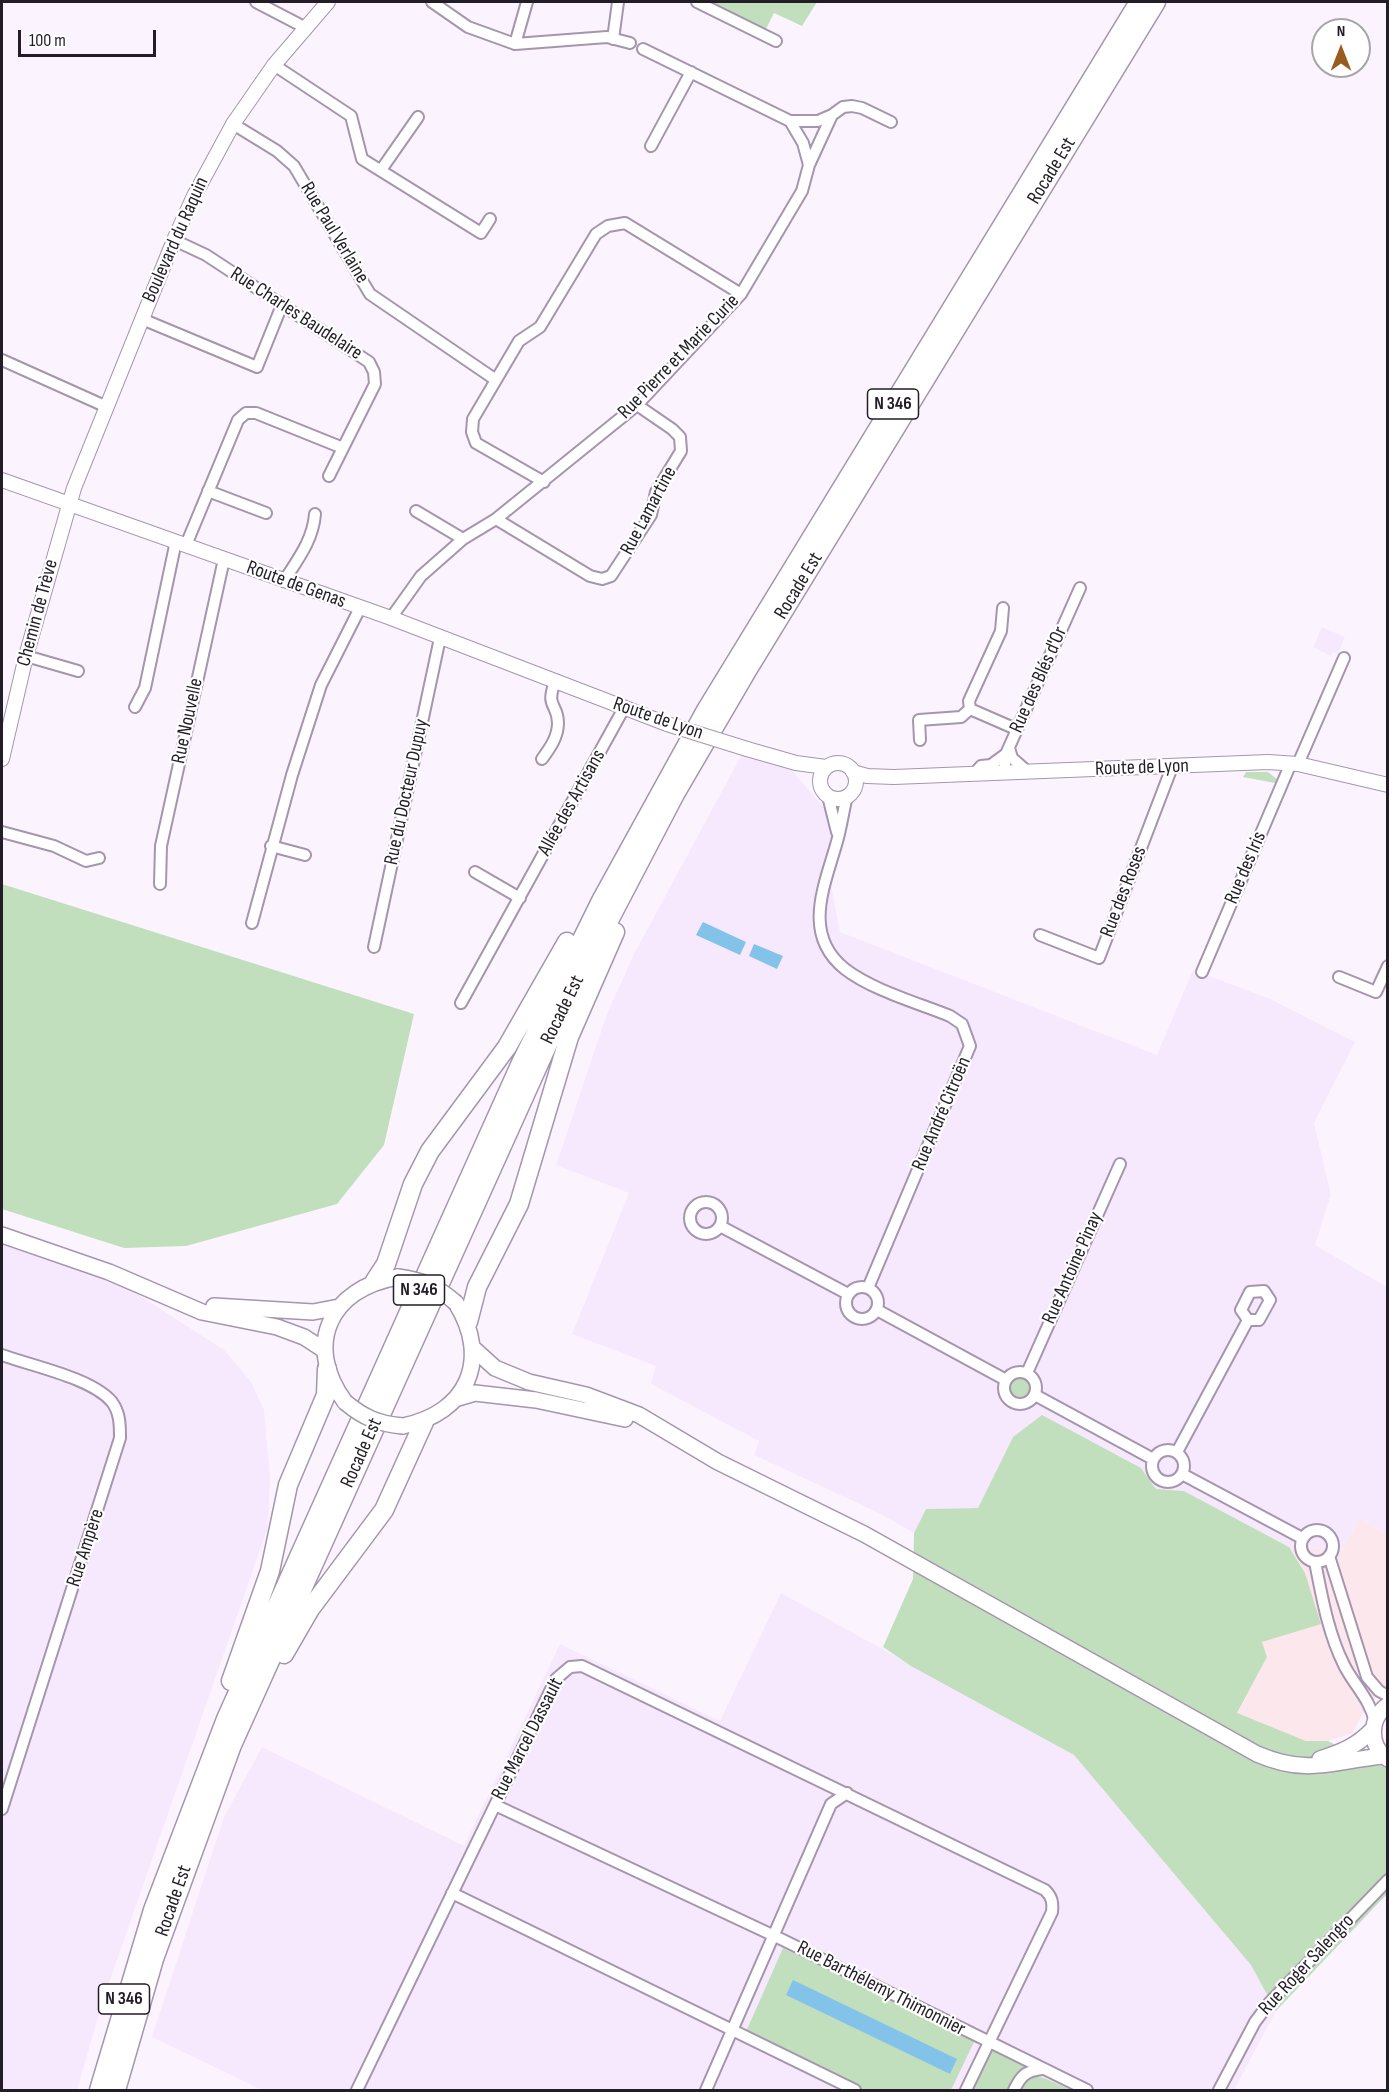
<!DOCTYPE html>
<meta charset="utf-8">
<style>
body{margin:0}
#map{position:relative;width:1389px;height:2092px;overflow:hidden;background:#fbf4ff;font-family:"Sofia Sans Condensed",sans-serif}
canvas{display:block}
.frame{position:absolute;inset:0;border:3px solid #231d27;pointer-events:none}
.north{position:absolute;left:1311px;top:18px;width:60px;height:60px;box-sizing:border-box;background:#fff;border:2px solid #a7a5a9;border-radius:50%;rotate:0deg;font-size:16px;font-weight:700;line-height:24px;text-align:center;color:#231d27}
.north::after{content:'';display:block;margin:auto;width:21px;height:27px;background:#995c1f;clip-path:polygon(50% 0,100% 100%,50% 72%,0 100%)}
.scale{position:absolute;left:18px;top:30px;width:138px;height:27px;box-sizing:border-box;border:3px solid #231d27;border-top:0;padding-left:8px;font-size:18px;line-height:21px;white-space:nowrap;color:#231d27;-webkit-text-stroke:4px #fff;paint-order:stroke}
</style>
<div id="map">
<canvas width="1389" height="2092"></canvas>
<div class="frame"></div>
<div class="north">N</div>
<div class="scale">100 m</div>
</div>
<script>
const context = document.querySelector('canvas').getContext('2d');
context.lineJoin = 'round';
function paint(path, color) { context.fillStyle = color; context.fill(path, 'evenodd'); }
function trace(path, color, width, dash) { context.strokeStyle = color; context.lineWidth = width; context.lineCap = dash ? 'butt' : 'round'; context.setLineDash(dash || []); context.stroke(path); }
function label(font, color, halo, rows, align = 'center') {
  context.font = font + ' "Sofia Sans Condensed",sans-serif'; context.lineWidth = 4.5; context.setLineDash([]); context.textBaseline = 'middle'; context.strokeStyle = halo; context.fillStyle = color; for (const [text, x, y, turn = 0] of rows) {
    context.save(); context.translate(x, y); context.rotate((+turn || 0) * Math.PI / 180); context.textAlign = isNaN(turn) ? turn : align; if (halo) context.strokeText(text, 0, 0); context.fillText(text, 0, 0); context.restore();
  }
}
paint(new Path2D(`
 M 1360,1518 L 1387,1535 L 1387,1690 L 1380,1693 L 1366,1707 L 1353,1733 L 1328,1741 L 1306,1741 L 1237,1714 L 1267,1657 L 1262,1642 L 1305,1573 L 1289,1547 L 1342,1550 Z`), '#fce7ec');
paint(new Path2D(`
 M 1322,627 L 1345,637 L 1338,654 L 1333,652 L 1331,656 L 1313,647 Z
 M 742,754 L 790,768 L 824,808 L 839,810 L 829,875 L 840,932 L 1157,1055 L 1193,970 L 1270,999 L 1355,1042 L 1314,1123 L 1331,1195 L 1315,1245 L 1387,1287 L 1387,1535 L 1360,1518 L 1342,1550 L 1289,1547 L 1184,1491 L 1156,1489 L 1141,1468 L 1013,1437 L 978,1508 L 926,1509 L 914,1533 L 877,1512 L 754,1455 L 759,1441 L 651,1384 L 656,1366 L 572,1334 L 629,1193 L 556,1165 L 607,1014 L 634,954 Z
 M 2,1241 L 79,1267 L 139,1295 L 224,1350 L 251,1382 L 264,1410 L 270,1477 L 268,1527 L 103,2000 L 77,2090 L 2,2090 Z
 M 781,1593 L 1074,1755 L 1252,1965 L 1276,2011 L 1234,2090 L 262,2090 L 152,2037 L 224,1817 L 262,1747 L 464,1846 L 560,1644 L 720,1721 Z`), '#f6e9fd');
paint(new Path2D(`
 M 710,2 L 817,2 L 802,26 L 774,13 L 766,29 Z
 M 1246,772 L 1268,772 L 1277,779 L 1275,783 L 1243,777 Z
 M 2,884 L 414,1014 L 384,1145 L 337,1204 L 186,1246 L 124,1248 L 2,1209 Z
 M1010 1387a10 10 0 1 1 20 0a10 10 0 1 1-20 0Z
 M 1042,1415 L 1141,1468 L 1156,1489 L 1184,1491 L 1289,1547 L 1305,1573 L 1321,1624 L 1262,1642 L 1267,1657 L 1237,1713 L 1306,1741 L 1328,1741 L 1374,1765 L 1387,1767 L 1387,1894 L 1276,2011 L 1251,1965 L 1074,1755 L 911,1666 L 883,1647 L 913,1579 L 914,1533 L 926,1509 L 978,1508 L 1013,1437 Z
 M 783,1948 L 975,2040 L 951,2090 L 864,2090 L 745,2034 Z
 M 990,2047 L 1028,2065 L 1019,2071 L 1010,2090 L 970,2090 Z
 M 1034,2076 L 1044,2078 L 1071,2090 L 1018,2090 L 1025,2079 Z`), '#c2dfbd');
paint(new Path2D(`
 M 703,922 L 746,942 L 740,955 L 696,935 Z
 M 754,944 L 783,956 L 777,969 L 749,956 Z
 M 793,1980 L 957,2059 L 950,2074 L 786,1995 Z`), '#83c3ea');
const minor = new Path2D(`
 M 256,2 L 306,28
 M 432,2 L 468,27 L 515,44 L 607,37 L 630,43
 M 697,2 L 776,41
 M 613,39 L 618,2
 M 515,44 L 527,2
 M 643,49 L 790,121 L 818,121 L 832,115
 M 274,65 L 351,116 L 362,159 L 481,233 L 490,219
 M 790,121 L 803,143 L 809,165
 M 233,124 L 277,151 L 294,166 L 370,294 L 496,380
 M 651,146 L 691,72
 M 381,170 L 418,117
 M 174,240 L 206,255 L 369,362 L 374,372 L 375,384 L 329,476
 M 142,319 L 257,367 L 282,305
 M 2,360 L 107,407
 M 544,482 L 476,443 L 472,432 L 473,419 L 519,341 L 540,327 L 596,234 L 608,226 L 625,223 L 741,294
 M 208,491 L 266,513
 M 416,511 L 463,539
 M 496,519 L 590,576 L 602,579 L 611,576 L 651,515 L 656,492 L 681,451 L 680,437 L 672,429 L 637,405
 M 186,545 L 238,420 L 246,413 L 256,413 L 343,448
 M 284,581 C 298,559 313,540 315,514
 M 1003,608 L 1001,631 L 969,701 L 970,709 L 1016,729
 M 391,618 L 421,576 L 463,539 L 496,519 L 637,405 L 741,294 L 802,191 L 809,165 L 832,115 L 843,107 L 852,106 L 862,108 L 891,122
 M 26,656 L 78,671
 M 135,707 L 145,688 L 176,541
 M 920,740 L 919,720 L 961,717 L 970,709
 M 1009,748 L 1012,758 L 1028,772
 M 542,759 C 550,748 558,737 558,723 C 558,703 545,708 555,682
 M 1298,764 L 1344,658
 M 1004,773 L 1006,754 L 1080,588
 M 974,774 L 981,766 L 991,765 L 1006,754
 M 828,796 L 837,832
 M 847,796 C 843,812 841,829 836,845 C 824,887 802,935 845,969 C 872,990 918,1003 950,1016 L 962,1024 L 970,1046 L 868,1288
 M 2,832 L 54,846 L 86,861 L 99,858
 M 271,846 L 305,855
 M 475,872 L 520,898
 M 160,884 L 161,846 L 224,559
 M 252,923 L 292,775 L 321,685 L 360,608
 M 1040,935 L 1099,958 L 1172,767
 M 374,947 L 440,638
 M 1202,972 L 1291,763
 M 1339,977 L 1376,992 L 1388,966
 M 461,1003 L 624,708
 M690 1218a16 16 0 1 1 32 0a16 16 0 1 1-32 0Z
 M 720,1226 L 848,1294
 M846 1303a16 16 0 1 1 32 0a16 16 0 1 1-32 0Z
 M 877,1310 L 1006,1380
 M 2,1355 C 32,1366 92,1378 112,1402 C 120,1413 120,1425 120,1438 L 2,1809
 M1004 1388a16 16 0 1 1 32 0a16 16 0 1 1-32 0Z
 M 1027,1373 L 1120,1164
 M 1035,1395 L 1153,1459
 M1152 1466a16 16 0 1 1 32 0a16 16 0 1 1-32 0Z
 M 1177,1452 L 1248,1320 L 1259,1320 L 1270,1300 L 1264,1291 L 1250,1292 L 1241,1310 L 1248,1320
 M 1182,1474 L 1302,1538
 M1301 1546a16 16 0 1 1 32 0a16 16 0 1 1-32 0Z
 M 1329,1556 L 1367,1677 L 1379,1691 L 1388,1696
 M 1315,1562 C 1322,1597 1328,1633 1344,1665 C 1354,1685 1370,1699 1375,1722
 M 495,1805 L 783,1940 L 1087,2090
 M 452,1893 L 855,2090
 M 357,2090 L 556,1679 L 570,1667 L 582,1666 L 1045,1890 C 1052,1897 1053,1902 1052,1912 L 966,2090
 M 706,2090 L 831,1804 L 847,1793
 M 1014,2090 C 1021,2076 1025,2071 1042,2069
 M 1219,2090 L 1255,2022 L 1270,2002 L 1388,1880`);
const tertiary = new Path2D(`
 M 2,480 L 391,618 L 667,724
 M 747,749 L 796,763 L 826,767
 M 2,759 L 26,656 L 74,488 L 174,240 L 194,196 L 233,124 L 274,65 L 328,2
 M820 781a18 18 0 1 1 36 0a18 18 0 1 1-36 0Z
 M 853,772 L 867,776 L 894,777 L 1268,762 L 1298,764 L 1388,785`);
const secondary = new Path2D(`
 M 2,1235 L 109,1272 L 202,1312 L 277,1327 L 304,1337 L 324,1350
 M 214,1306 L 313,1312 L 339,1307
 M 474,1349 L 495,1368 L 529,1382 L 586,1395 L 639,1415 L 718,1462 L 864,1534 L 1257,1754 C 1308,1776 1332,1761 1383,1756
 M 458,1398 L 475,1393 L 536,1400 L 625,1419
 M 345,1402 C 303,1345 330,1288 398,1277
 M 403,1426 C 468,1413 491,1359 456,1303
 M 1388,1705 C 1369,1718 1368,1746 1388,1759
 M 1320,1759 C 1342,1752 1357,1746 1373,1729`);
const trunk = new Path2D(`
 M 375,1281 L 386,1264 L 413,1184 L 430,1151 L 507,1047 L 567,942
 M 468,1322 L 477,1287 L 519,1204 L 569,1037 L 615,932
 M 284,1654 L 310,1609 L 384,1510 L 424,1422
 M 231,1681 L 270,1571 L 288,1485 L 326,1395 L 327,1369
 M 99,2090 L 153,1910 L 226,1719 L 521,1063 L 602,899 L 705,712 L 1139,2
 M 116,2090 L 154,1959 L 232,1745 L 569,997 L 675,794 L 748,669 L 1156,2`);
trace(minor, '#a595ae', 14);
trace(tertiary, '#a595ae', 16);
trace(secondary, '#a595ae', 18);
trace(trunk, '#a595ae', 21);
trace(minor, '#fff', 10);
trace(tertiary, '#fff', 14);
trace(secondary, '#fff', 15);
trace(trunk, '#fff', 18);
const tertiaryBridge = new Path2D(`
 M 667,724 L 747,749`);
const secondaryBridge = new Path2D(`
 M 398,1277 C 422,1280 438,1287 456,1303
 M 345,1402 C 364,1418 379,1424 403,1426`);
trace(tertiaryBridge, '#a595ae', 16, []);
trace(secondaryBridge, '#a595ae', 18, []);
trace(tertiaryBridge, '#fff', 14);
trace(secondaryBridge, '#fff', 15);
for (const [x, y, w] of [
 [893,404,51],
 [419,1290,51],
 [124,1999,51]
]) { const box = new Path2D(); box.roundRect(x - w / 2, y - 15, w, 30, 4.5); context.fillStyle = '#fff'; context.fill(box); trace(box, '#231d27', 1.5); }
label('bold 18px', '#231d27', null, [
 ["N 346",893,404],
 ["N 346",419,1290],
 ["N 346",124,1999]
]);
label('20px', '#231d27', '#fff', [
 ["Rocade Est",1052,171,-59],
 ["Rue Paul Verlaine",334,233,59],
 ["Boulevard du Raquin",176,240,-66],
 ["Rue Charles Baudelaire",296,314,33],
 ["Rue Pierre et Marie Curie",679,357,-46],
 ["Rue Lamartine",649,511,-62],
 ["Route de Genas",296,585,20],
 ["Rocade Est",799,586,-59],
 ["Chemin de Trève",38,613,-75],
 ["Rue des Blés d'Or",1039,680,-66],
 ["Route de Lyon",658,719,19],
 ["Rue Nouvelle",188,721,-78],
 ["Route de Lyon",1142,768,-2],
 ["Rue du Docteur Dupuy",407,792,-78],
 ["Allée des Artisans",572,803,-61],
 ["Rue des Iris",1246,868,-67],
 ["Rue des Roses",1124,892,-69],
 ["Rocade Est",563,1010,-64],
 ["Rue André Citroën",942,1114,-67],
 ["Rue Antoine Pinay",1073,1268,-66],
 ["Rocade Est",362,1453,-66],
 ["Rue Ampère",86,1548,-72],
 ["Rue Marcel Dassault",528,1739,-63],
 ["Rocade Est",174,1901,-71],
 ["Rue Roger Salengro",1307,1965,-47],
 ["Rue Barthélemy Thimonnier",881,1989,27]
]);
</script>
